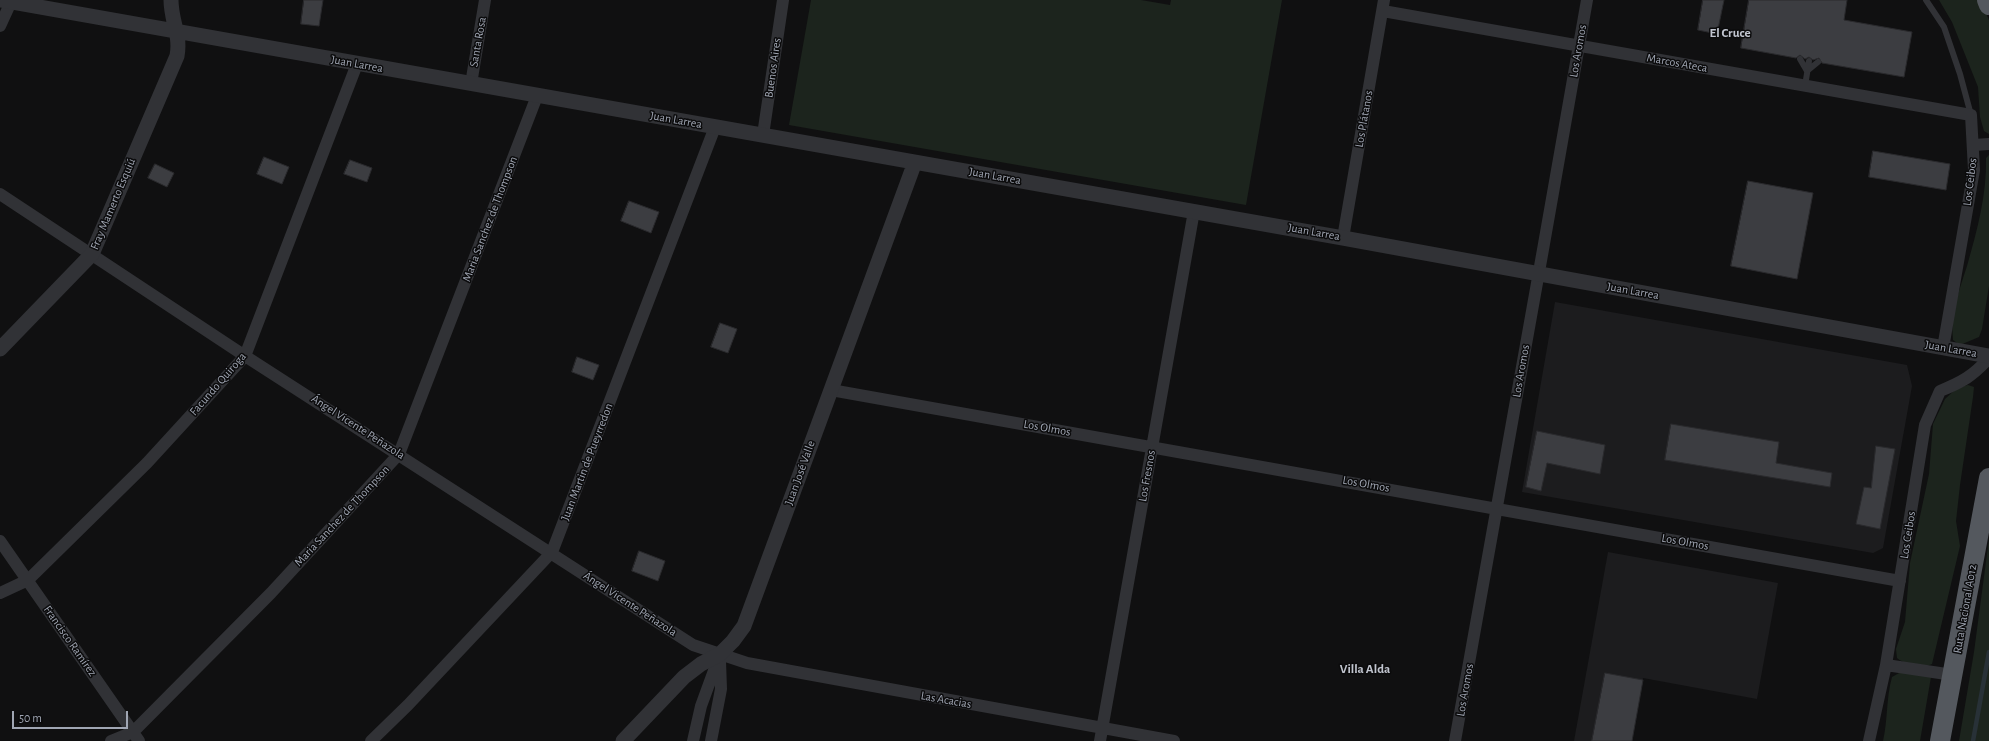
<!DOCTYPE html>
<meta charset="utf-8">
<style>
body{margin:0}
#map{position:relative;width:1989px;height:741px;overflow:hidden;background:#101011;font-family:"Alegreya Sans",sans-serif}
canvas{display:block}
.scale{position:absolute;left:12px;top:711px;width:116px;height:18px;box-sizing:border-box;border:2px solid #a0a6b3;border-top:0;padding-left:5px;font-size:12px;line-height:14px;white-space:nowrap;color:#a0a6b3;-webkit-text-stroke:3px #0b0b0c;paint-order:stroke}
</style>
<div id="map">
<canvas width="1989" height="741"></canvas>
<div class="scale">50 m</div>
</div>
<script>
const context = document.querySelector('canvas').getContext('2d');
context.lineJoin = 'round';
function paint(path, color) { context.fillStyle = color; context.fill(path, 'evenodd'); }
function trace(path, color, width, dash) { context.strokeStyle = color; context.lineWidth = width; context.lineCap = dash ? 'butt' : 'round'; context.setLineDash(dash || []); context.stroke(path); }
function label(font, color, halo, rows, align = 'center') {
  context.font = font + ' "Alegreya Sans",sans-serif'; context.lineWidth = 3; context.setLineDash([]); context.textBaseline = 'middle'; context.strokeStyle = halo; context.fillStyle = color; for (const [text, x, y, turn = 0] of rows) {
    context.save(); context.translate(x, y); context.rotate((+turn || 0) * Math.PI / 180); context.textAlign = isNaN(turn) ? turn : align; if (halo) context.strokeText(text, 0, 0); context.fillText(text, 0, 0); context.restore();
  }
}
paint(new Path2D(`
 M 1555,302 L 1907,365 L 1912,386 L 1883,548 L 1873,553 L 1522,492 Z
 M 1608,552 L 1778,583 L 1757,699 L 1643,678 L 1632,741 L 1574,741 Z`), '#1c1c1e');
paint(new Path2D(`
 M 811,0 L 1141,0 L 1170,5 L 1171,0 L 1282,0 L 1246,205 L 789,125 Z
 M 1939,0 L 1980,0 L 1989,20 L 1989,134 L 1984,131 L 1980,117 L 1978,87 L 1952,22 Z
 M 1989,155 L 1989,286 L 1982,329 L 1979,337 L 1960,345 L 1953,340 C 1950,314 1959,291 1967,266 C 1977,231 1987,194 1986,158 Z
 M 1968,385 L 1974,387 L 1973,397 L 1960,485 L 1956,521 L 1960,546 L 1932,664 C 1922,669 1905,665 1897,658 L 1896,649 L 1905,622 L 1910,563 L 1929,474 L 1933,424 L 1945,399 L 1957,388 Z
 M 1989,539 L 1989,741 L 1959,741 L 1974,652 Z
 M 1901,672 L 1931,677 L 1920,741 L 1883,741 C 1888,720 1886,698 1892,677 Z`), '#1c241d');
trace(new Path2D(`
 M 1973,741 L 1989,652`), '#283137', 4.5);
const building = new Path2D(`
 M 304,0 L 323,0 L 319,26 L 301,24 Z
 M 1703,0 L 1724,0 L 1717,34 L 1698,30 Z
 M 1749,0 L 1847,0 L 1844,20 L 1912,32 L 1904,77 L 1822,63 L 1819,58 L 1813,60 L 1809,57 L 1805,59 L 1800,55 L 1796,58 L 1741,48 Z
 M 1873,151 L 1950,164 L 1946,190 L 1869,177 Z
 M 264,157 L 289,167 L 282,184 L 257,174 Z
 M 350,160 L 372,168 L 367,182 L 344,174 Z
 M 155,164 L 174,173 L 167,187 L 148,178 Z
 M 1748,181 L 1813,193 L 1797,279 L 1731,266 Z
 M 629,201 L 659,212 L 651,233 L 621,221 Z
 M 720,323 L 737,329 L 728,353 L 711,347 Z
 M 577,357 L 599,365 L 593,380 L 572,372 Z
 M 1671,424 L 1779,442 L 1776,463 L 1832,473 L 1830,487 L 1665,460 Z
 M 1537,431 L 1605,445 L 1600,474 L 1547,463 L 1541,491 L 1526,487 Z
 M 1876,446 L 1895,449 L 1880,529 L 1856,524 L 1864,487 L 1871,488 Z
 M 639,551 L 665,561 L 658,581 L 632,571 Z
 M 1605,673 L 1643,680 L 1632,741 L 1592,741 Z`);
paint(building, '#3c3d41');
trace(building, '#2a2a2d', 1);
trace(new Path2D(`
 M 1926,0 L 1944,27 L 1960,74 L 1971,115
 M 1800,59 L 1807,71
 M 1807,71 L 1818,62
 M 1805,86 L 1809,61`), '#313236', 6);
trace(new Path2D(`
 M 1383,11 L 1971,115 L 1974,170 L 1943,348
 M 0,26 L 11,2
 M 471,84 L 485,0
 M 763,135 L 783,0
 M 1974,145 L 1989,144
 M 0,194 L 245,356 L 693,645 L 747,663 L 1174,741
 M 1343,238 L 1384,0
 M 831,390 L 1900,581
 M 0,541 L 139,741
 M 0,593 L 28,580 L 147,463 L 245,356 L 357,64
 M 1886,665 L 1953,675
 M 111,741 L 133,732 L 271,593 L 399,454 L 537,96
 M 371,741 L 408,705 L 552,552 L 715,127
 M 693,741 L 701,706 L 720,654
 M 711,741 L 721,689 L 720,661
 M 1100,741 L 1194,211
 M 1455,741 C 1501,494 1543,247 1587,0
 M 1869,741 L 1886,665 L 1925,425 L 1940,391 C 1962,382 1973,376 1989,358`), '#313236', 12);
trace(new Path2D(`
 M 0,0 L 1343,238 L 1989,356
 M 0,349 L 92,254 L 177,56 C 181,35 171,21 171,0
 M 623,741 L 684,677 L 701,664 L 720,654 L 733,641 L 744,626 L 915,162`), '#313236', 15);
trace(new Path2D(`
 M 1987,0 L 1989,5
 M 1940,741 L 1989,478`), '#54585e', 20);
label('12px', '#a0a6b3', '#0b0b0c', [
 ["Santa Rosa",478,42,-80],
 ["Los Aromos",1578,51,-80],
 ["Marcos Ateca",1677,63,10],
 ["Juan Larrea",357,64,10],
 ["Buenos Aires",773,68,-82],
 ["Los Plátanos",1364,119,-80],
 ["Juan Larrea",676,120,10],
 ["Juan Larrea",995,176,10],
 ["Los Ceibos",1970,182,-83],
 ["Fray Mamerto Esquiú",113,204,-67],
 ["Maria Sanchez de Thompson",490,219,-69],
 ["Juan Larrea",1314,232,10],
 ["Juan Larrea",1633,291,10],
 ["Juan Larrea",1951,349,10],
 ["Los Aromos",1521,371,-80],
 ["Facundo Quiroga",218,384,-49],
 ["Ángel Vicente Peñazola",358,427,33],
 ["Los Olmos",1047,428,10],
 ["Juan Martin de Pueyrredon",587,462,-69],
 ["Juan José Valle",800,473,-70],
 ["Los Fresnos",1147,476,-80],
 ["Los Olmos",1366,484,10],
 ["Maria Sanchez de Thompson",342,516,-47],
 ["Los Ceibos",1908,535,-81],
 ["Los Olmos",1685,542,10],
 ["Ángel Vicente Peñazola",630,604,33],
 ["Ruta Nacional A012",1965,609,-80],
 ["Francisco Ramírez",70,641,55],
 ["Los Aromos",1465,690,-80],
 ["Las Acacias",946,700,10]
]);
label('bold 13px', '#c1c5cf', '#0b0b0c', [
 ["El Cruce",1730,33],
 ["Villa Alda",1365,669]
]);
</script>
